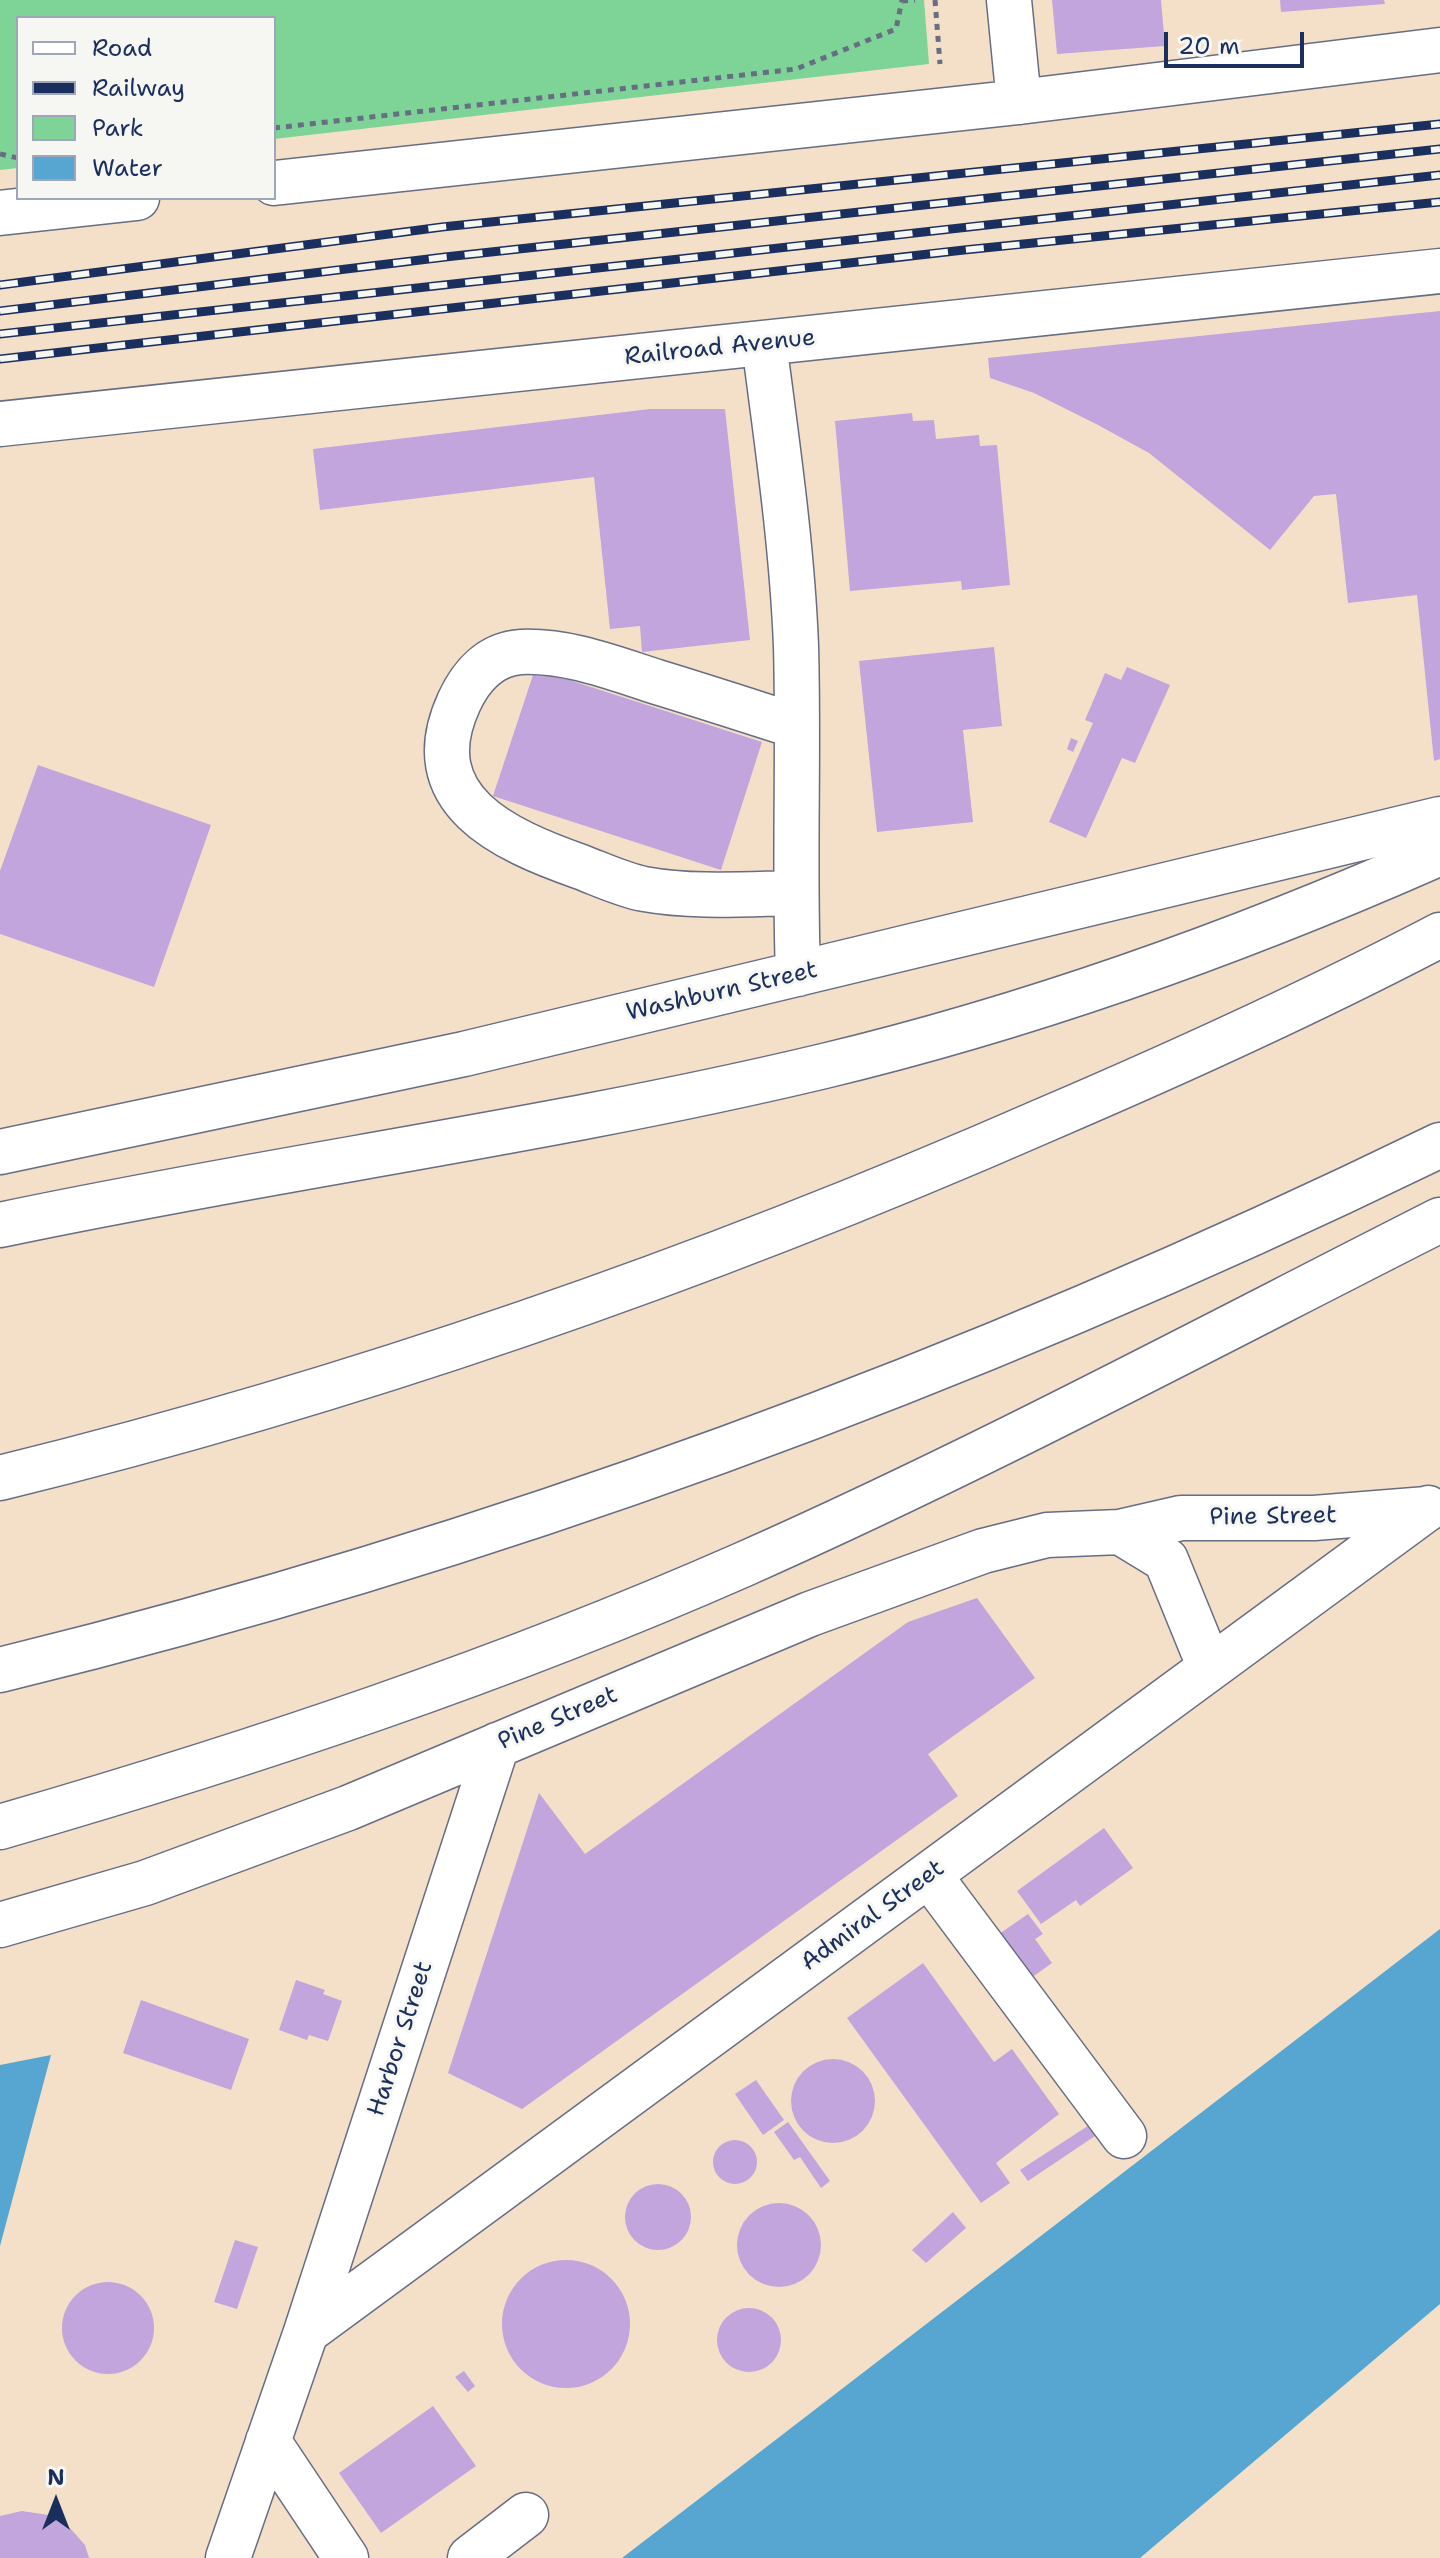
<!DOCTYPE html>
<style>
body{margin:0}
#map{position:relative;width:1440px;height:2558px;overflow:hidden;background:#f4e0c8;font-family:"Shantell Sans",sans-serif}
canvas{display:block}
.legend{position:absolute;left:16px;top:16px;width:260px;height:184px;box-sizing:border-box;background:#f6f6f2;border:2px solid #9ea6b7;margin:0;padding:10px 14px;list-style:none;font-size:24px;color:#1b2f5e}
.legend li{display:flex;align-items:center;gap:16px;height:40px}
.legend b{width:40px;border:2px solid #9ea6b7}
.north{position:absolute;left:16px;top:2462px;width:80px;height:80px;-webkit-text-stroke:6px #f6f6f2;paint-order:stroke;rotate:0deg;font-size:22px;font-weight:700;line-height:32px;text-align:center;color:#1b2f5e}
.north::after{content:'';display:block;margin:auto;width:28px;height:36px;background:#1b2f5e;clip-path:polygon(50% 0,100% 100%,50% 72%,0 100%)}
.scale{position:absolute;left:1164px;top:32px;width:140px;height:36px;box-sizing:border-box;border:4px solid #1b2f5e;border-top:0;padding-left:10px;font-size:24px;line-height:28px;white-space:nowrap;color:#1b2f5e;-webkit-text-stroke:6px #f6f6f2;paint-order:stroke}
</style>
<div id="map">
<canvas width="1440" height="2558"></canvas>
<ul class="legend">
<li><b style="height:10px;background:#fff"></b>Road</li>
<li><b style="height:10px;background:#1b2f5e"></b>Railway</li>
<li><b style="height:22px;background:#7ed497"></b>Park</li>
<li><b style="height:22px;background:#57a6d1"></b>Water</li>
</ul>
<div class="north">N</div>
<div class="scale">20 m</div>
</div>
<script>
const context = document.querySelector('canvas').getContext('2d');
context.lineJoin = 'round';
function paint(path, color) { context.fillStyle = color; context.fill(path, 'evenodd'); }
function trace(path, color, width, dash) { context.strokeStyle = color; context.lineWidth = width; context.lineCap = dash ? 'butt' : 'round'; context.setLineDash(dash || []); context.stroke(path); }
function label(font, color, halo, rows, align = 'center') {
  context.font = font + ' "Shantell Sans",sans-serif'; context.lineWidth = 6; context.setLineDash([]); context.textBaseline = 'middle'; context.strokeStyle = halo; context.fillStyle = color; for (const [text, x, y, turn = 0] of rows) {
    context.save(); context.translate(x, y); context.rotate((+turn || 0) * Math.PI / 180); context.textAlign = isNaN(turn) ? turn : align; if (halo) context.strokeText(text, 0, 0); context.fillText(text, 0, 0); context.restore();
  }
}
paint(new Path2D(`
 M 0,0 L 924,0 L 929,64 L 274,139 L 274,18 L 18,18 L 18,168 L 0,170 Z`), '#7ed497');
paint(new Path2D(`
 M 1440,1929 L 1440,2304 L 1140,2558 L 622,2558 Z
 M 51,2055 L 0,2246 L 0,2065 Z`), '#57a6d1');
paint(new Path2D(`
 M 1052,0 L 1161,0 L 1165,46 L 1057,54 Z
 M 1280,0 L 1384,0 L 1385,4 L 1281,12 Z
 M 1440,311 L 1440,759 L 1434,761 L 1417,595 L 1348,603 L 1336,494 L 1314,496 L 1270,550 L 1149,453 L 1098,425 L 1034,393 L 990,378 L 988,358 Z
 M 650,409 L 725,409 L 750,640 L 642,652 L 640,626 L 610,629 L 594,477 L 320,510 L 313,449 Z
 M 912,413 L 913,421 L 934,420 L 936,439 L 979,435 L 980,446 L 997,445 L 1010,585 L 962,590 L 961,581 L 850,591 L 835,421 Z
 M 994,647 L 1002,726 L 963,730 L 973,822 L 877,832 L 859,661 Z
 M 1127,667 L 1170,685 L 1135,763 L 1122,758 L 1086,838 L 1049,822 L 1093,723 L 1085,720 L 1105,673 L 1121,680 Z
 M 535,669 L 762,742 L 721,870 L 493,796 Z
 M 1071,738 L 1078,741 L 1073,752 L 1067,749 Z
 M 38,765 L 211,825 L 154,987 L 0,934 L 0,871 Z
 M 977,1598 L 1035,1678 L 928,1754 L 958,1796 L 522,2109 L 448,2073 L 539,1793 L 585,1854 L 908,1622 Z
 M 1104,1828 L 1133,1868 L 1080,1906 L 1076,1900 L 1041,1924 L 1017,1891 Z
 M 1028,1914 L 1043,1934 L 1035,1939 L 1052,1963 L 1031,1978 L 999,1934 Z
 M 923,1963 L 994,2062 L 1012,2049 L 1059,2114 L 996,2163 L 1010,2183 L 981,2203 L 847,2018 Z
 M 296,1980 L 325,1990 L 323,1994 L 342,2001 L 328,2041 L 309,2035 L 307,2040 L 279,2030 Z
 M 141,2000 L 249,2039 L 231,2090 L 123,2053 Z
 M791 2101a42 42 0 1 1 84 0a42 42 0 1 1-84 0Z
 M 756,2080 L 784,2120 L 763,2135 L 735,2094 Z
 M 788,2122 L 830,2181 L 821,2188 L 800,2157 L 794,2160 L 774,2132 Z
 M 1094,2122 L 1101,2132 L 1028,2181 L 1020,2170 Z
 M713 2162a22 22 0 1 1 44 0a22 22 0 1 1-44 0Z
 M625 2217a33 33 0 1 1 66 0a33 33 0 1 1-66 0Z
 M737 2245a42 42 0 1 1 84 0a42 42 0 1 1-84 0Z
 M 953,2212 L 966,2228 L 926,2263 L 912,2250 Z
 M 235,2240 L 258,2247 L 237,2309 L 214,2302 Z
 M502 2324a64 64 0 1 1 128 0a64 64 0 1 1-128 0Z
 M62 2328a46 46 0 1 1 92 0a46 46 0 1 1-92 0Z
 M717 2340a32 32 0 1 1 64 0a32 32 0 1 1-64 0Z
 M 464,2371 L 475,2386 L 468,2392 L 455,2377 Z
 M 433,2406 L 476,2466 L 381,2533 L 339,2473 Z
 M 22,2511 L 48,2515 L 69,2527 L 85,2545 L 89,2558 L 0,2558 L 0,2516 Z`), '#c1a5dc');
const minor = new Path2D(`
 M 1009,0 L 1019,102
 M 274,183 L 1019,102 L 1440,50
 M 0,213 L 137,198
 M 764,343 C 777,443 792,545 796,646 C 799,755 794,865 798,974
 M 0,424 L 1440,271
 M 796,726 C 749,711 703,696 657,682 C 613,668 568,650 521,652 C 490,654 471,676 459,702 C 414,800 504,840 581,867 C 602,875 623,885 644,889 C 694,898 745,894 796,893
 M 0,1152 L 464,1054 L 1440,819
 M 1120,1532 L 1166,1560 L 1210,1668
 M 929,1875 L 1124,2136
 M 0,1925 L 145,1883 L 348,1808 L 810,1614 L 983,1551 L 1047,1535 L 1120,1532 L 1181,1518 L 1314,1518 L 1427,1509
 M 306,2332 L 1428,1508
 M 268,2441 L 346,2558
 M 228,2558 L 306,2332 L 497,1745
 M 470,2558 L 526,2515`);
const highway = new Path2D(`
 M 0,1225 C 274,1167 552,1131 824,1066 C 1036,1015 1241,941 1440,853
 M 0,1478 C 358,1390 709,1267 1047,1119 C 1180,1062 1312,1002 1440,935
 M 0,1670 C 497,1548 980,1369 1440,1145
 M 0,1827 C 252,1754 501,1671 742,1565 C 979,1460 1209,1337 1440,1220`);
trace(minor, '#676d83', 47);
trace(highway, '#676d83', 47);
trace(new Path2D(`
 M 935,0 L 940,64
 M 902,1 L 915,0
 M 274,128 L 796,69 L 896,29 L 902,0
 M 0,154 L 18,158`), '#676d83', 5, [6, 6]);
trace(minor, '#fff', 44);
trace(highway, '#fff', 44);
const rail = new Path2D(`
 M 0,285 L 442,227 L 1440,124
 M 0,311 L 445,257 L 1440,149
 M 0,334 L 1440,175
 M 0,359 L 964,250 L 1440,202`);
trace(rail, '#1b2f5e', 9);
trace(rail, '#f6f6f2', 6, [18]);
label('24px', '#1b2f5e', '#f6f6f2', [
 ["Railroad Avenue",720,348,-6],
 ["Washburn Street",722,992,-13],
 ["Pine Street",1273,1517,-1],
 ["Pine Street",558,1719,-23],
 ["Admiral Street",873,1916,-36],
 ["Harbor Street",401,2039,-72]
]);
</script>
